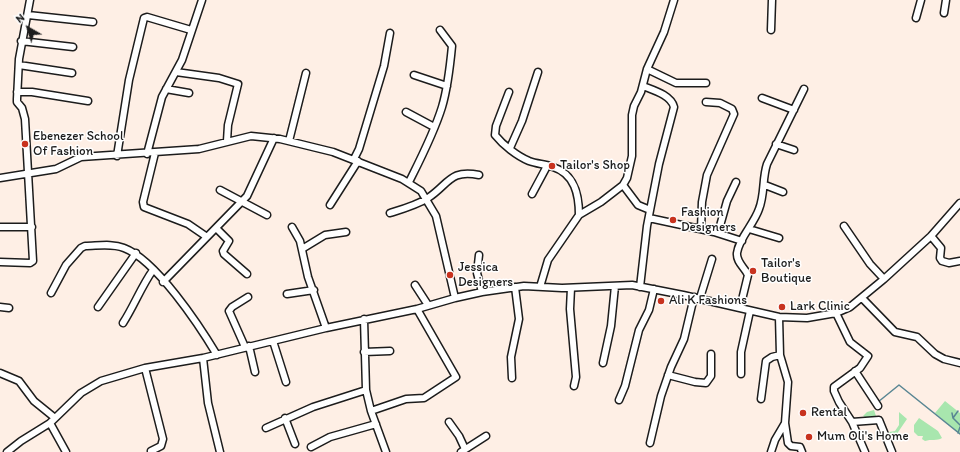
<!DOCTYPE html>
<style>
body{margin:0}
#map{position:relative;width:960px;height:452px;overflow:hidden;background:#feefe5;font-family:Itim,sans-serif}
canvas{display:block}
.north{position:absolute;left:8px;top:8px;width:40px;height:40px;-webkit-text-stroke:3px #fff;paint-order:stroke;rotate:321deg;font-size:11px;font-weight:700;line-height:16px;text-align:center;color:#1c1c1c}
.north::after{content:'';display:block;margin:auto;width:14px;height:18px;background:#1c1c1c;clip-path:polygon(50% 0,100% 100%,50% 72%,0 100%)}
</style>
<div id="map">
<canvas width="960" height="452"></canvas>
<div class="north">N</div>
</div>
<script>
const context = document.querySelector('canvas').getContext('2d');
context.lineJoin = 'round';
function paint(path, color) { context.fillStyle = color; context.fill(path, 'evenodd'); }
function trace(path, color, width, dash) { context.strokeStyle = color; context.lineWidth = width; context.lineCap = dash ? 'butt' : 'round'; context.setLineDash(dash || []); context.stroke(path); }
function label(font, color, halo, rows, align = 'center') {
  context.font = font + ' Itim,sans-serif'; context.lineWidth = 3; context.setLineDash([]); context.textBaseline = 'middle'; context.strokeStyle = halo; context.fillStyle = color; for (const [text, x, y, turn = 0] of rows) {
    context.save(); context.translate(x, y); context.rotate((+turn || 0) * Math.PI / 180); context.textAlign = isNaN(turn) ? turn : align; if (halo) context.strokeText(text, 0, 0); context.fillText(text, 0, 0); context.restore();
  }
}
paint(new Path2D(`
 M 945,401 L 960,413 L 960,434 L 935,413 Z
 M 874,410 L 876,416 C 872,421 868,419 863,416 L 867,412 Z
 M 899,412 L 907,419 L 892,441 L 889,432 L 895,431 L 899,425 Z
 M 919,418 L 938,431 L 942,438 C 937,441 931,439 925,441 L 922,439 L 923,436 L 918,436 L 914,432 L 914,425 Z`), '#a8e6ae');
trace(new Path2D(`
 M 878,402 L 899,385 L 960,434
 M 958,411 L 953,418 L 960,425
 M 952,413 L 953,418
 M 958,433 L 960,427`), '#598693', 1.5);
const minor = new Path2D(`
 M 944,13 L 946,0
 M 28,15 L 93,22
 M 916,18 L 921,0
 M 771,30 L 772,0
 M 21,41 L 73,47
 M 19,65 L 72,73
 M 647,69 L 676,83 L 706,83
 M 176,72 L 219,78 L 238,84 L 228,125 L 227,141
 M 414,75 L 447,86
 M 166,89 L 189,93
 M 17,92 L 32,92 L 88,101
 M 509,92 L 496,126 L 495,135 C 503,145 517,156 529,161 C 537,164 545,164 553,167 C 575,174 579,195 579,215
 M 762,98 L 794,110
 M 406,112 L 434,127
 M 289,141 L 306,73
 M 776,144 L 794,150
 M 510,148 L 522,121 L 538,72
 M 155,153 L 143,202 L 144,207 L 188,224 L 207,237
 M 147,154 L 162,97 L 182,60 L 202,0
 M 117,156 L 129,80 L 144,18 L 147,17 L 191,30
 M 354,159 L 359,149 L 384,66 L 390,33
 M 0,178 L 56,169 L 81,157 L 199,149 L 251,136 L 280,139 L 333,152 L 402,179 L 421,191 L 436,216 L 455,298
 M 409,182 C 421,158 434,133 442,107 C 448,87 450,67 452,46 L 440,30
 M 623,185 L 638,205 L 650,210
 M 765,185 L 783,192
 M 220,190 L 267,215
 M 532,194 L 547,166
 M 330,205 L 358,161
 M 390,213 C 403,209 417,205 428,198 C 449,184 450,169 479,175
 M 649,218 L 714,232 L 742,241
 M 844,226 L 870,264 L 884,279
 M 0,227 L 32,227
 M 292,227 L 300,241 L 308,277 L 326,328
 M 216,228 L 229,241 L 223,251 L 224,254 L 247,274
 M 701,229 L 702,202 L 707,175 L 734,114 L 732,109 L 720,103 L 706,102
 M 749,229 L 779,238
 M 718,233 L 727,201 L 736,182
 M 931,236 L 941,248 L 940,258 L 942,261 L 949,263 L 960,261
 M 302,249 L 325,235 L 346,232
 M 479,255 L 477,273 L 482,292
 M 0,262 L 30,263 L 33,261 L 25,119 L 22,108 L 17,102 L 17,99 L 19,59 L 30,0
 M 163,282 L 247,196 L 274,138
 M 415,285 L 428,305
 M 540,287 L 548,260 L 579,215 L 601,202 L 623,185 L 627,178 L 632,156 L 632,115 L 634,106 L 641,92 L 647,69 L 664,32 L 674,0
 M 640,287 L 647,226 L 659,164 L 674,107 C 671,95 653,90 643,86
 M 571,288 L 570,309 L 576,377 L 574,386
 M 51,293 L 66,265 L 81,248 L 85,246 C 97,246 112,243 124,248 C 156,260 199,325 217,355
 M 287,294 L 314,290
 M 700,298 L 712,259
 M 862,298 L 895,332 L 917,337 L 935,354 L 944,359 L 960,363
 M 0,307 L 9,308
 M 98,307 L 136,253
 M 740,308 L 748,275 C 745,268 736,262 737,253 C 739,238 754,224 759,209 C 765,194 762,179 767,164 L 804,89
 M 836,313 L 850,342 L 868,356 L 860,368 L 834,387 L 834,391 L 839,402 L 852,422 L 879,420 L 892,452
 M 779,317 L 780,355 L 788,382 L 785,423 L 788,443 L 791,446 L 800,447 L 802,452
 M 364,319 L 366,390 L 371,411 L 386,452
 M 123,323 C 134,306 141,287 153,270
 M 273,341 L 286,382
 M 249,346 L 255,372
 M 245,347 L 229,311 L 232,307 L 248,297
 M 364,352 L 390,351
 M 203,358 L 208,403 L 220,452
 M 603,363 L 611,326 L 615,286
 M 145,368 L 163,439 L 161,446 L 151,451
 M 855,371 L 878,406
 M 0,373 L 19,381 L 34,401 L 55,418
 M 741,374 L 741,352 L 750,311
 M 668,375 L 695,382 L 706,383 L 711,376 L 711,354
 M 512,378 L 511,357 L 519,319 L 515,287
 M 761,399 L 766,361 L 772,357 L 780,355
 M 619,400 L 625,386 L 639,330 L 649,310 L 654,289
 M 371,411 L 406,399 L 424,398 L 456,377 L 417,309
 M 285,418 L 295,444
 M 449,422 L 459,436 L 465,449
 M 852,422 L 865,452
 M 50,423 L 66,452
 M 266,428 L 313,407 L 366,390
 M 650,443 L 661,396 L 671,367 L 684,339 L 694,297
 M 311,447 L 330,437 L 376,424
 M 7,452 L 21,441 L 50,423 L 81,393 L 101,381 L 145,368 L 203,358 L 326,328 L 417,309 L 455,298 L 482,292 L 524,286 L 562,288 L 632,285 L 683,295 L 779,317 L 807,318 L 836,313 L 850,307 L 884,279 L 931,236 L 960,203
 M 461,452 L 486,436
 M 771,452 L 775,440 L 785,423`);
trace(minor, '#1c1c1c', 9);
trace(minor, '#fff', 6);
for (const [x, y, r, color] of [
 [25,144,4,"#c8321e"],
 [552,166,4,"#c8321e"],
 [673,220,4,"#c8321e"],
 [753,271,4,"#c8321e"],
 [450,275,4,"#c8321e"],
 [661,301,4,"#c8321e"],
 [782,307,4,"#c8321e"],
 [803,413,4,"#c8321e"],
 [809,437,4,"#c8321e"]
]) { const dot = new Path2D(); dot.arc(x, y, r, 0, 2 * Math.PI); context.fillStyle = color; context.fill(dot); trace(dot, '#fff', 1.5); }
label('13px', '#1c1c1c', '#fff', [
 ["Ebenezer School",33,137],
 ["Of Fashion",33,152],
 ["Tailor's Shop",560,166],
 ["Fashion",681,213],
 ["Designers",681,228],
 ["Tailor's",761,264],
 ["Boutique",761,279],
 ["Jessica",458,268],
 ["Designers",458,283],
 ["Ali K Fashions",669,301],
 ["Lark Clinic",790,307],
 ["Rental",811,413],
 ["Mum Oli's Home",817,437]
], 'left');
</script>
